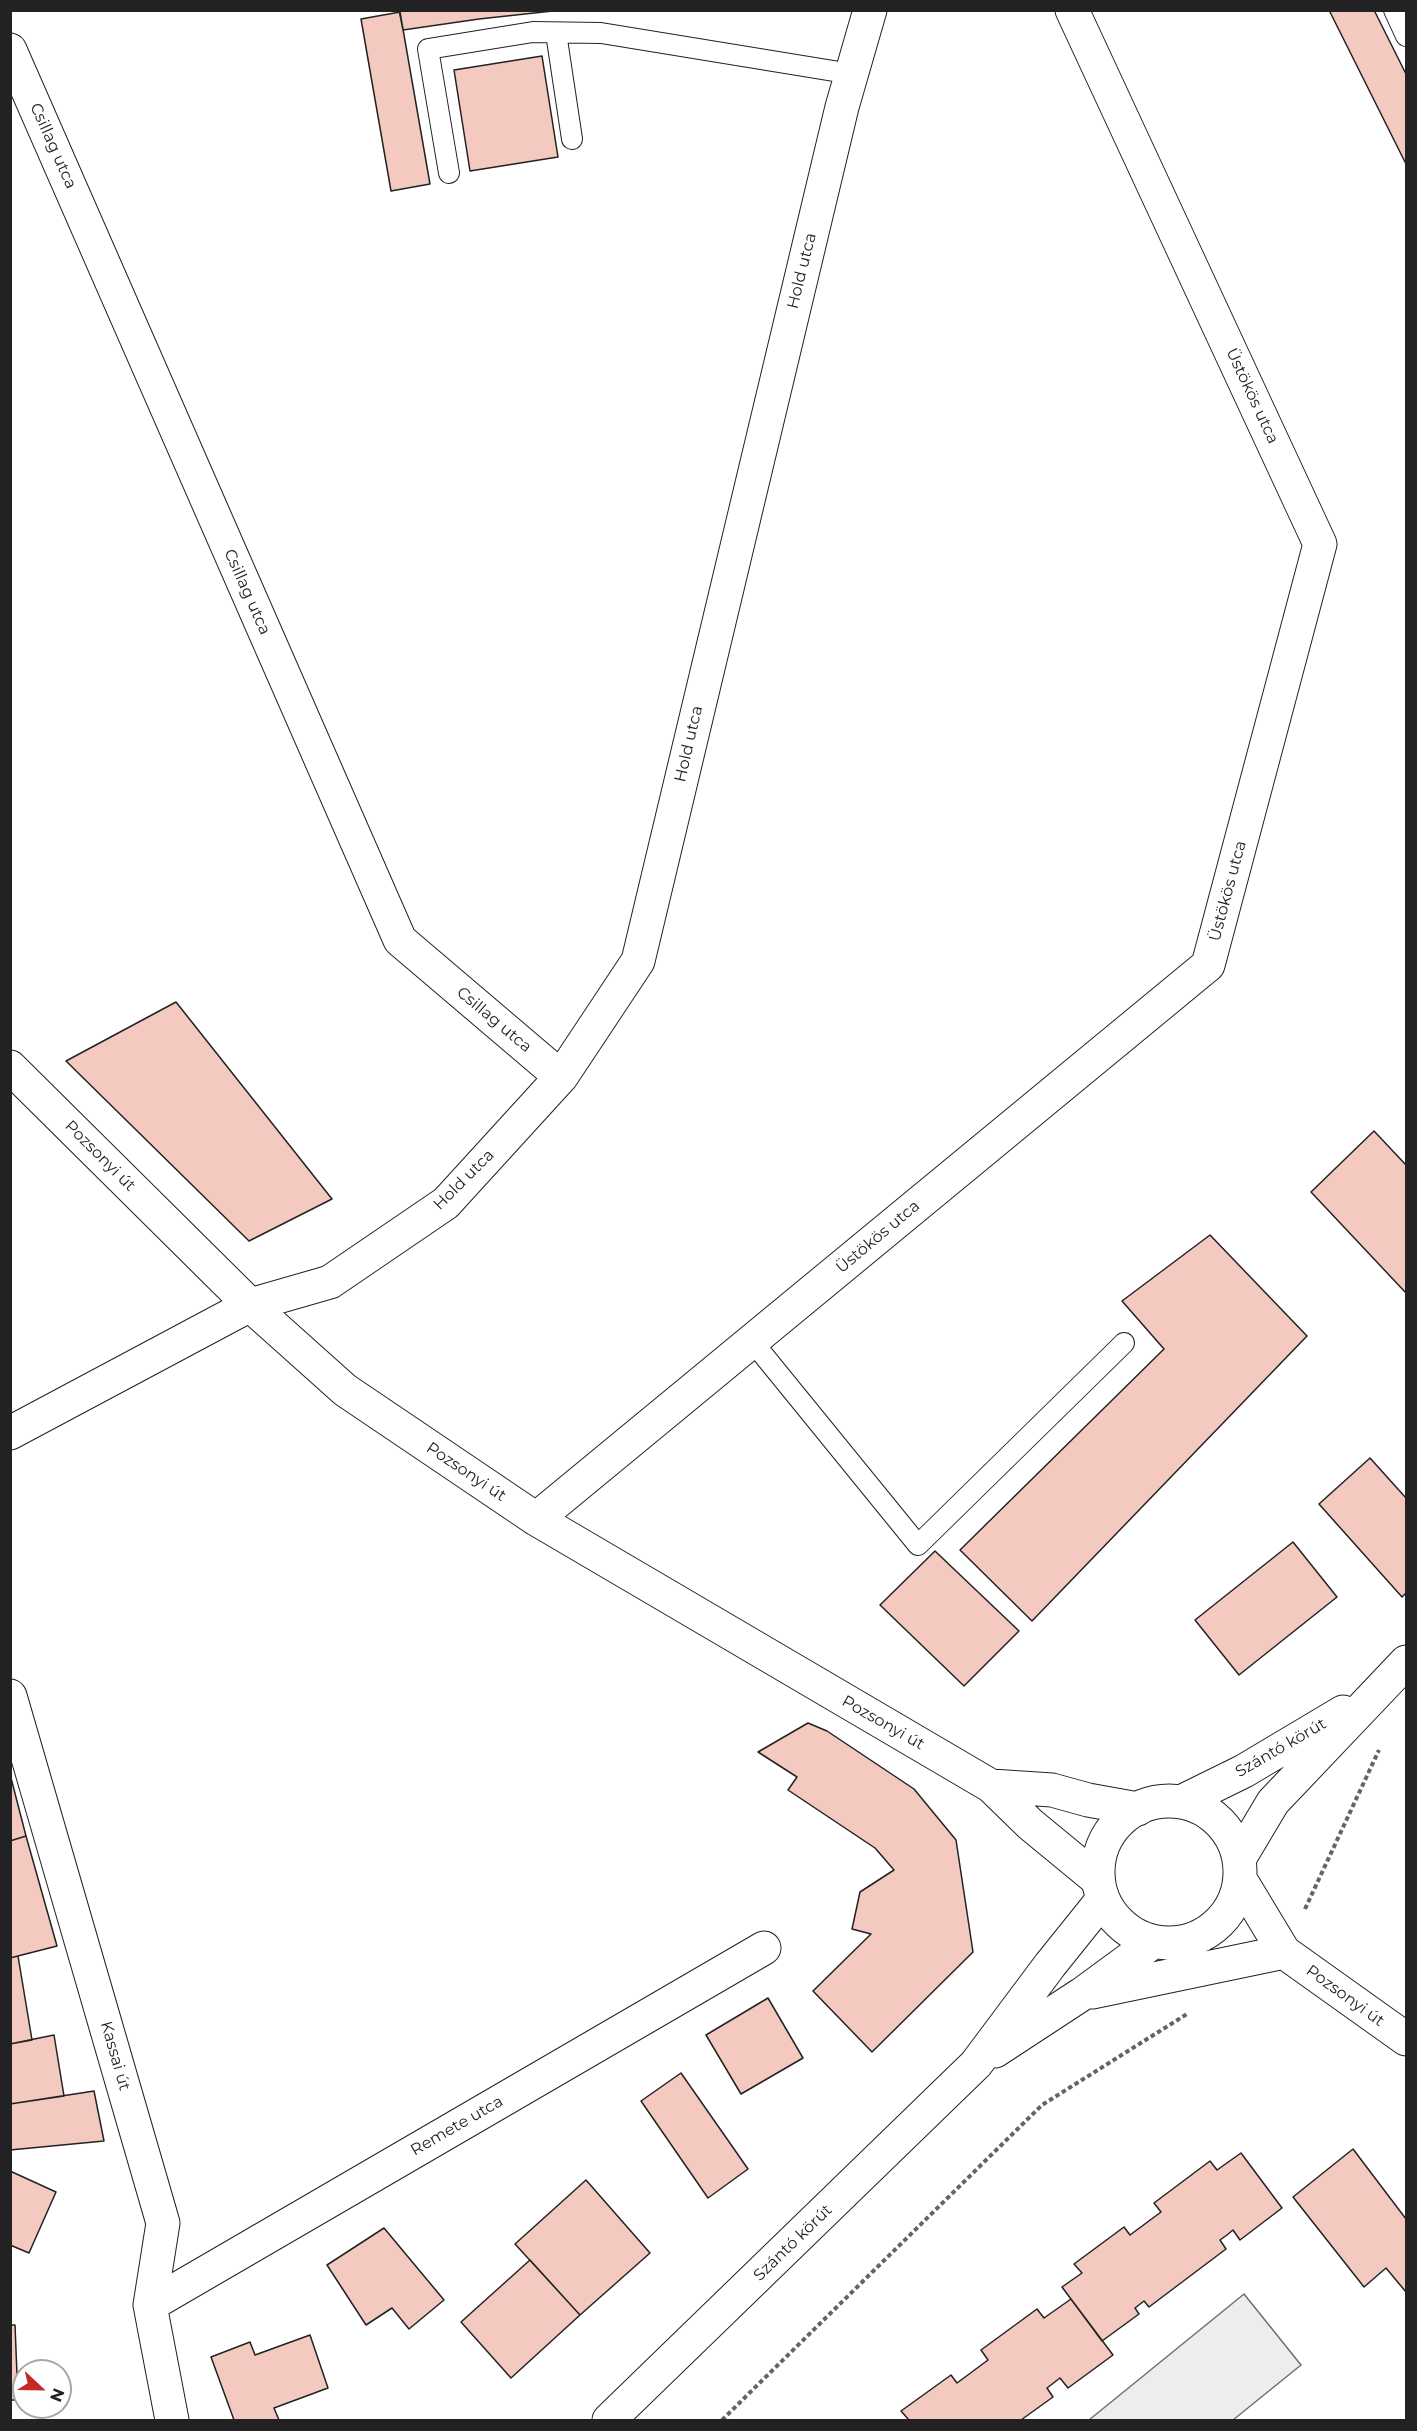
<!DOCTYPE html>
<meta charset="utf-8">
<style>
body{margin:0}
#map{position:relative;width:1417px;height:2431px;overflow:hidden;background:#fff;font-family:Montserrat,sans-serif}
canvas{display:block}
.frame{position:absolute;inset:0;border:12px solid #222;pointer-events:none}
.north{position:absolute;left:12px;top:2359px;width:60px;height:60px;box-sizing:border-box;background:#fff;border:2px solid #a7a7a7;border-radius:50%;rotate:112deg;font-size:16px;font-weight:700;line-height:24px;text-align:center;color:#222}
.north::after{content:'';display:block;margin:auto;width:21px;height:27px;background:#c62828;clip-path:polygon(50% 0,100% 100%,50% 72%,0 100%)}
</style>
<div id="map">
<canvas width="1417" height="2431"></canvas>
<div class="frame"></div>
<div class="north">N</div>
</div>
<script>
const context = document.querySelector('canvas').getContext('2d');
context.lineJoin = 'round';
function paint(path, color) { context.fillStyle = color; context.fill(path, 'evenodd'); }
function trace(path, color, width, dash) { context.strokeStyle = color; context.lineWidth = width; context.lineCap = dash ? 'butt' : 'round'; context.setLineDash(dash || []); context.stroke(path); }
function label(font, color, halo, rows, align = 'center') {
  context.font = font + ' Montserrat,sans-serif'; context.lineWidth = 4.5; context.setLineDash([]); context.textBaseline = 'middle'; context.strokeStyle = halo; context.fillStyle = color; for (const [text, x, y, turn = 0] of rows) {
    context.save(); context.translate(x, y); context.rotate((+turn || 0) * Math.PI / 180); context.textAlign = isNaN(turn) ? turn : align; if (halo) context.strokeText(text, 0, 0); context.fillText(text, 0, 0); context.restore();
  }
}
const parking = new Path2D(`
 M 1244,2294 L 1301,2365 L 1233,2420 L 1089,2420 Z`);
paint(parking, '#ededed');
trace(parking, '#6f6f6f', 1.5);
const building = new Path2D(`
 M 399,10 L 562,10 L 479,19 L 403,30 Z
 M 1329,10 L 1374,10 L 1406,74 L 1406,164 Z
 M 400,12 L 430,184 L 391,191 L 361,19 Z
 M 542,56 L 558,157 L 470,171 L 454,70 Z
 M 176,1002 L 332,1199 L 249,1241 L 66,1061 Z
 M 1374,1131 L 1406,1165 L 1406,1293 L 1311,1192 Z
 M 1210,1235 L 1307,1336 L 1032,1621 L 960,1550 L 1164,1349 L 1122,1301 Z
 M 1370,1458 L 1406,1498 L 1406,1593 L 1402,1597 L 1319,1504 Z
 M 1293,1542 L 1337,1597 L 1239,1675 L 1195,1620 Z
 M 935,1551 L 1019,1631 L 964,1686 L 880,1605 Z
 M 808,1723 L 827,1731 L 914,1789 L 956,1840 L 973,1952 L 872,2052 L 813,1991 L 871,1934 L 852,1929 L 860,1892 L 894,1870 L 875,1848 L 788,1790 L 797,1777 L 758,1752 Z
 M 10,1774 L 26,1836 L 10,1841 Z
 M 26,1836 L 57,1946 L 10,1958 L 10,1841 Z
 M 18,1956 L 32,2040 L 10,2044 L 10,1958 Z
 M 768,1998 L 803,2058 L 741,2094 L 706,2035 Z
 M 54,2035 L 64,2096 L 10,2104 L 10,2044 Z
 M 681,2073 L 748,2169 L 708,2198 L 641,2101 Z
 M 94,2091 L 104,2141 L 10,2150 L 10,2104 Z
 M 1353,2149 L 1406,2219 L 1406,2292 L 1386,2268 L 1364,2287 L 1293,2197 Z
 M 1241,2153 L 1282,2208 L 1240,2240 L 1233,2230 L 1227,2235 L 1220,2240 L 1226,2249 L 1149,2307 L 1144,2301 L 1135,2308 L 1139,2314 L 1102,2341 L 1062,2287 L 1082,2273 L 1074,2264 L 1124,2227 L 1130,2235 L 1161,2212 L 1154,2203 L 1210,2161 L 1217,2170 Z
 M 10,2171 L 56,2192 L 29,2253 L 10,2245 Z
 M 586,2180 L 650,2253 L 580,2315 L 515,2244 Z
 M 384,2228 L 444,2300 L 409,2329 L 392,2308 L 366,2325 L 327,2265 Z
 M 530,2260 L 580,2315 L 511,2378 L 461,2322 Z
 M 1071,2299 L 1113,2355 L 1068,2388 L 1060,2378 L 1047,2388 L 1053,2397 L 1021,2420 L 909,2420 L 901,2411 L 951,2375 L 957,2383 L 988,2360 L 981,2350 L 1037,2309 L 1044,2318 Z
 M 10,2325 L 15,2325 L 18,2400 L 10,2400 Z
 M 310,2335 L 328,2388 L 274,2408 L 279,2420 L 234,2420 L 211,2357 L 250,2342 L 255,2355 Z`);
paint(building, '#f3c9c0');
trace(building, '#222', 1.5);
const service = new Path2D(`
 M 1394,10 L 1406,36
 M 556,33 L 572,139
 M 449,173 L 428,49 L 533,32 L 601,33 L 852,74
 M 752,1341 L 918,1545 L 1124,1343`);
const minor = new Path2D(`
 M 10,50 L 400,940 L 561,1077
 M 10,1067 L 250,1305 L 345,1390 L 536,1519 L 991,1786 L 1030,1824 L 1098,1880
 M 10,1433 L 250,1305 L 330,1282 L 446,1203 L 561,1077 L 638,961 L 842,107 L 870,10
 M 536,1519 L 1208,965 L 1320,544 L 1072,10
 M 10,1696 L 163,2223 L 150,2305 L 172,2420
 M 991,1786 L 1052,1790 L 1088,1800 L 1138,1809
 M 150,2305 L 764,1948`);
const tertiary = new Path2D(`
 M1098 1872a71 71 0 1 1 142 0a71 71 0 1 1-142 0Z
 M 1181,1802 L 1244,1771 L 1343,1712
 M 1239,1859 L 1273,1802 L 1406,1662
 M 1240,1879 L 1284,1952 L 1406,2039
 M 1092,1992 L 1284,1952
 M 995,2051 L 1082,1994 L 1153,1942
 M 609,2420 L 976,2064 L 1050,1965 L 1103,1899`);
trace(service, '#222', 22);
trace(minor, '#222', 35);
trace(tertiary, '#222', 35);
trace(new Path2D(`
 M 1305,1909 L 1379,1750
 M 722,2420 L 1042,2105 L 1187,2014`), '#646464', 4, [4.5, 3]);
trace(service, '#fff', 20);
trace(minor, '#fff', 33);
trace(tertiary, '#fff', 33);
label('16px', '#222', '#fff', [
 ["Csillag utca",53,146,66],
 ["Hold utca",802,271,-76],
 ["Üstökös utca",1252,396,65],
 ["Csillag utca",247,592,66],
 ["Hold utca",689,744,-77],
 ["Üstökös utca",1228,891,-75],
 ["Csillag utca",494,1020,40],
 ["Pozsonyi út",100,1156,45],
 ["Hold utca",464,1180,-45],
 ["Üstökös utca",878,1237,-40],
 ["Pozsonyi út",466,1472,34],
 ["Pozsonyi út",883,1723,30],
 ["Szántó körút",1281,1748,-30],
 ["Pozsonyi út",1345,1996,36],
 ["Kassai út",115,2056,74],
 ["Remete utca",457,2126,-30],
 ["Szántó körút",793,2243,-44]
]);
</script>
